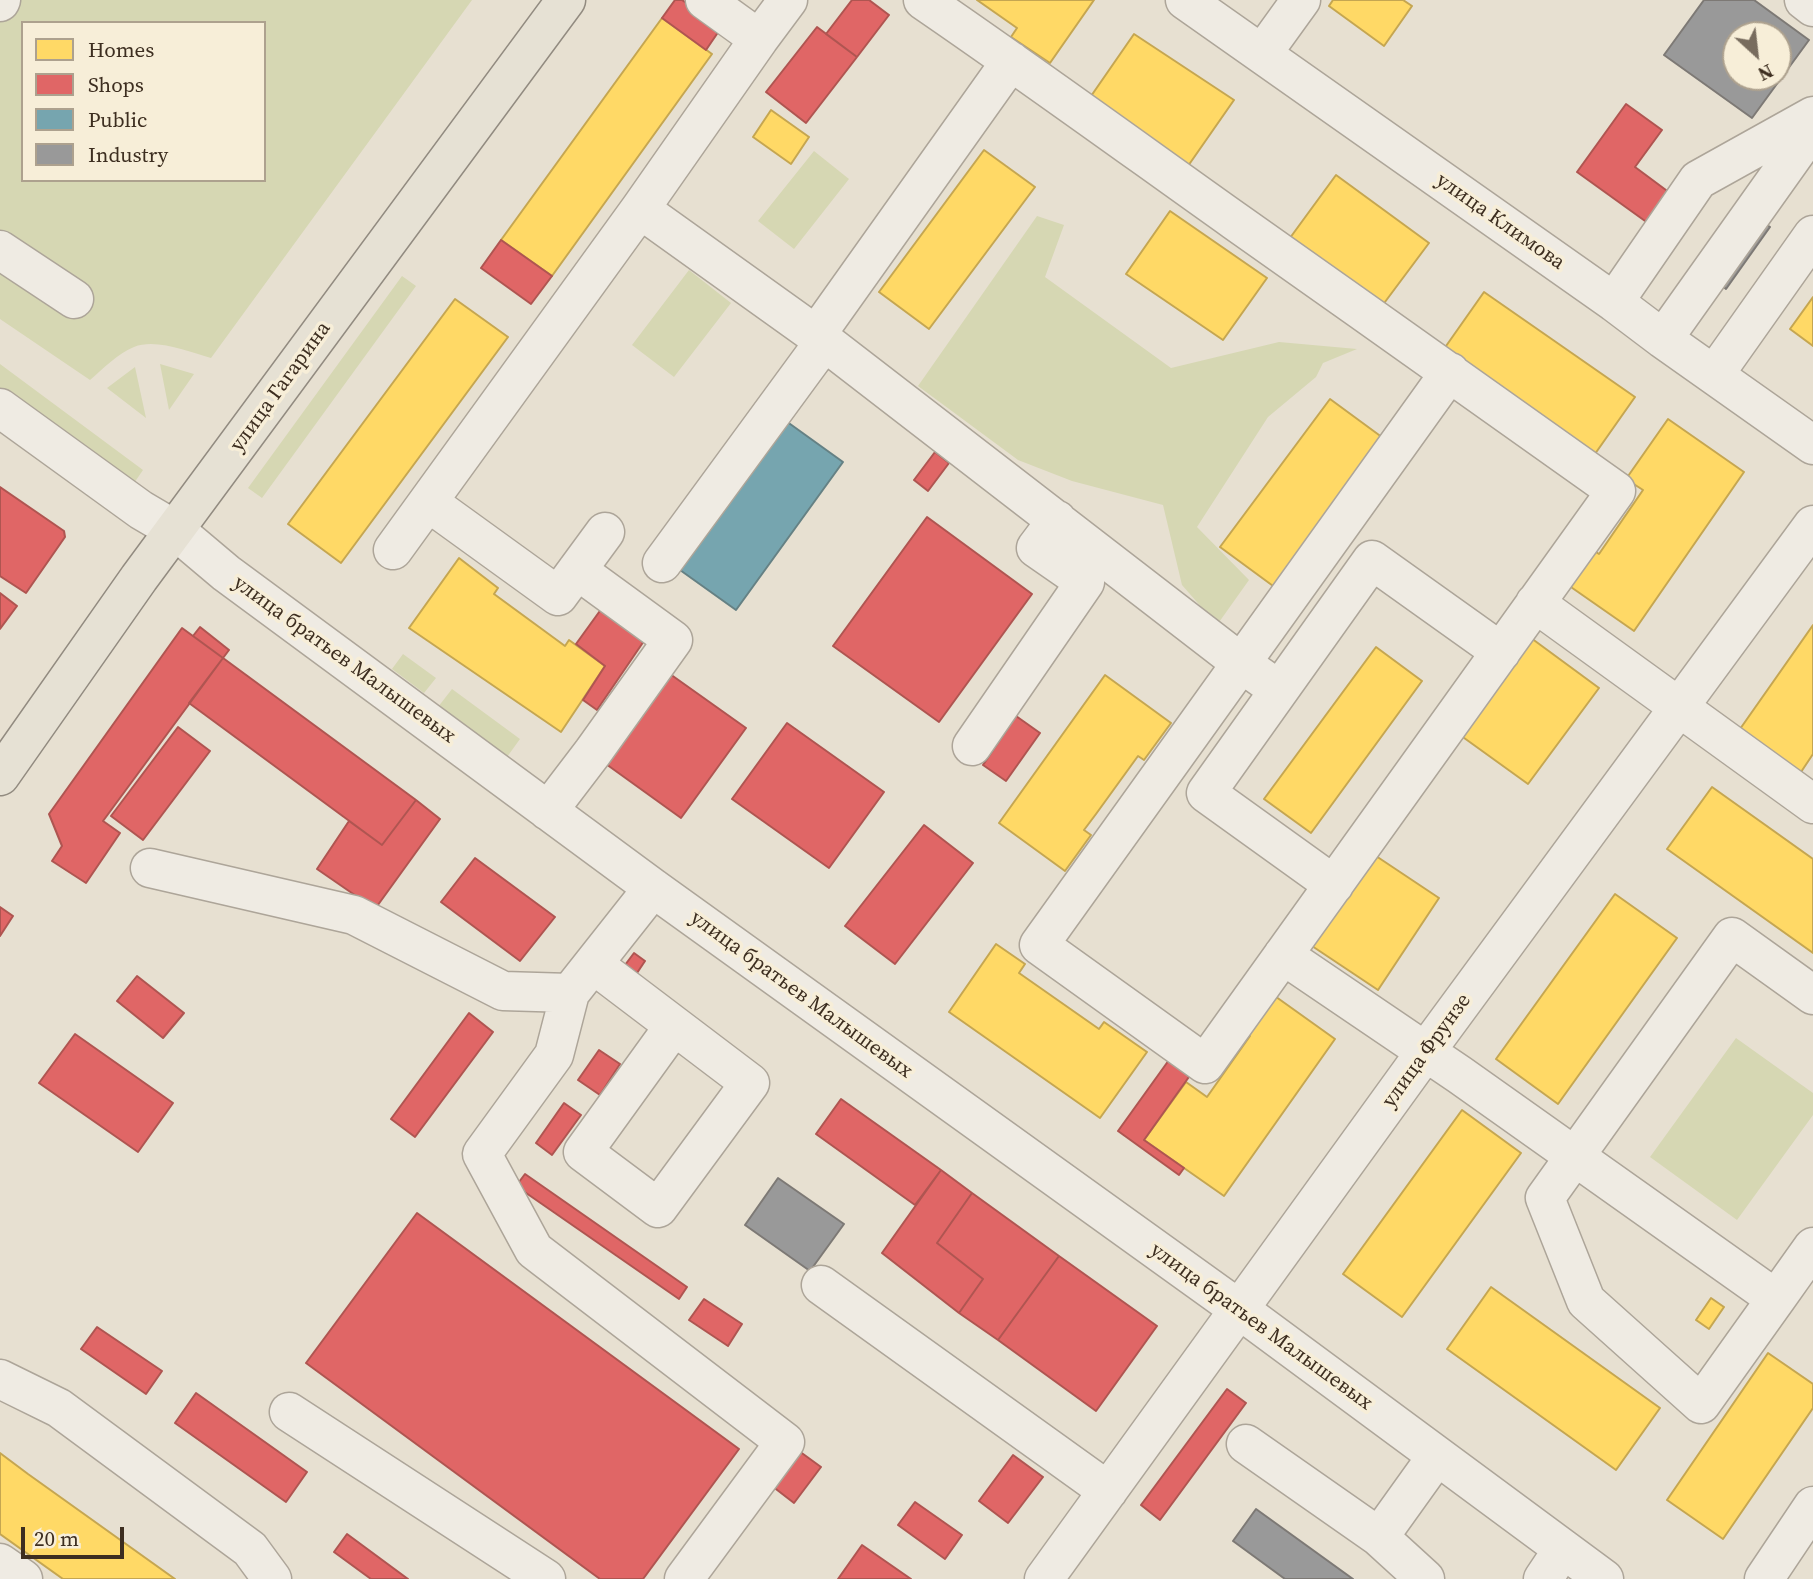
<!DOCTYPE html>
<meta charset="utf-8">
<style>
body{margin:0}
#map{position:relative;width:1813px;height:1579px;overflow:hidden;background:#e7e0d1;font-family:"Source Serif 4",serif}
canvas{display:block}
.legend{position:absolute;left:21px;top:21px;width:245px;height:161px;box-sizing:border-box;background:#f7eed8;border:2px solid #ada18e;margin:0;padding:9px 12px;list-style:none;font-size:21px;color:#3d2e20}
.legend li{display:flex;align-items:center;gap:14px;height:35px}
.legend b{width:35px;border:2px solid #ada18e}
.north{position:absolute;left:1722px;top:21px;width:70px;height:70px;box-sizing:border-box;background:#f7eed8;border:2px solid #ada18e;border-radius:50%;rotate:153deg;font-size:19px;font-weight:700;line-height:28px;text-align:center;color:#3d2e20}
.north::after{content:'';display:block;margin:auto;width:24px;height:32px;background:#786c5e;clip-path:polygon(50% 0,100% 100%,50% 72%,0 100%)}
.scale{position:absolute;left:21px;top:1527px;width:103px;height:32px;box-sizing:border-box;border:4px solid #3d2e20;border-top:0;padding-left:9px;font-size:21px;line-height:24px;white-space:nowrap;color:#3d2e20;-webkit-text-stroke:5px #f7eed8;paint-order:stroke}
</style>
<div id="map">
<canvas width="1813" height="1579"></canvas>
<ul class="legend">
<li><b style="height:19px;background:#ffd966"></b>Homes</li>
<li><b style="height:19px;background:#e06666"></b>Shops</li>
<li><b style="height:19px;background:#76a5af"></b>Public</li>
<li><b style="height:19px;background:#999"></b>Industry</li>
</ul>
<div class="north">N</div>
<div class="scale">20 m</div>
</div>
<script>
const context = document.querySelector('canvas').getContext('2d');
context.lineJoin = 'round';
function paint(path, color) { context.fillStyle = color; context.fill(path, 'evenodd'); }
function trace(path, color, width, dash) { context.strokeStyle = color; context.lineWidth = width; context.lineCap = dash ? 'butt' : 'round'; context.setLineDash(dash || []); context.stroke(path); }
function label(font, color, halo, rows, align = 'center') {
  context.font = font + ' "Source Serif 4",serif'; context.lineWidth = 7; context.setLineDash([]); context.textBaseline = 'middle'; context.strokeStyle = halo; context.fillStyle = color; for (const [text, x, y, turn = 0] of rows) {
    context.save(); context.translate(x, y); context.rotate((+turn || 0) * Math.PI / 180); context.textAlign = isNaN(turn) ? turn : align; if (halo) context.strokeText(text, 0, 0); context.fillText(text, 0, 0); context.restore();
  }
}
paint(new Path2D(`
 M 0,0 L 472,0 L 211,358 C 189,352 156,338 134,347 C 118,353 103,369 90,380 L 0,319 ZM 23,23 L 264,23 L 264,180 L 23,180 Z
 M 814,151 L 849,179 L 794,249 L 758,221 Z
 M 1037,216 L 1064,225 L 1045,277 L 1171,368 L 1279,342 L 1357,349 L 1323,363 L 1316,377 L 1268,417 L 1197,527 L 1249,580 L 1217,625 L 1182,585 L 1163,505 L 1072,481 L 1018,460 L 918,386 Z
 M 689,270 L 731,303 L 674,377 L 632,345 Z
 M 402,276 L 416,286 L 262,498 L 248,488 Z
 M 0,364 L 143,470 L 130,489 L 0,393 Z
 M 160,364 L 194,374 L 169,410 Z
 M 135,367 L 146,418 L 107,388 Z
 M 403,654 L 436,678 L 424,693 L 392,669 Z
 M 452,689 L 520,739 L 507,757 L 438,707 Z
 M 1736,1038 L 1813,1093 L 1813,1115 L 1737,1220 L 1650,1157 Z`), '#d6d7b3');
const homes = new Path2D(`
 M 977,0 L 1094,0 L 1050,63 L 1011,37 L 1017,28 Z
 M 1333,0 L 1403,0 L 1412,6 L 1384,46 L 1329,6 Z
 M 662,18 L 712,54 L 552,276 L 501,240 Z
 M 1134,34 L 1234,100 L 1188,166 L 1089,99 Z
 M 771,110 L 809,137 L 791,164 L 753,137 Z
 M 984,150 L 1035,187 L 929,329 L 879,292 Z
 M 1336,175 L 1429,243 L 1379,310 L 1287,242 Z
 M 1170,211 L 1267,278 L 1223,340 L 1126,274 Z
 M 1484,292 L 1635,397 L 1590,461 L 1439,356 Z
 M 1813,297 L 1813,346 L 1790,329 Z
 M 455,299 L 508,337 L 341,563 L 288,524 Z
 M 1330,399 L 1394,446 L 1284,594 L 1220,547 Z
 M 1668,419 L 1744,472 L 1634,631 L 1568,585 L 1593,550 L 1599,554 L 1643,490 L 1626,479 Z
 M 459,558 L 498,588 L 494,594 L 565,646 L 569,640 L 605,666 L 561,732 L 409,628 Z
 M 1813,625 L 1813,754 L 1801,772 L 1740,729 Z
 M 1531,638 L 1599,688 L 1528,784 L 1460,735 Z
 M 1376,647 L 1422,681 L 1311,833 L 1264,799 Z
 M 1105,675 L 1171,723 L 1144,760 L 1138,756 L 1096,814 L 1084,830 L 1091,835 L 1065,871 L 999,823 Z
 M 1712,787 L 1813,859 L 1813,953 L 1667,849 Z
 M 1373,854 L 1439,898 L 1378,990 L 1312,946 Z
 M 1615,894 L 1677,938 L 1558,1104 L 1496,1059 Z
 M 996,944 L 1025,964 L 1019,973 L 1099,1029 L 1104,1022 L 1147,1052 L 1100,1118 L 949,1012 Z
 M 1272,994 L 1335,1039 L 1224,1196 L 1144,1140 L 1186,1082 L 1207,1097 L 1250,1036 L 1244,1033 Z
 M 1462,1110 L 1521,1153 L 1402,1317 L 1343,1274 Z
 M 1491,1287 L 1660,1408 L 1616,1470 L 1447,1349 Z
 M 1711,1298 L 1724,1307 L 1709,1329 L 1696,1320 Z
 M 1768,1353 L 1813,1384 L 1813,1408 L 1723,1539 L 1667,1500 Z
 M 0,1453 L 28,1474 L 175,1579 L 63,1579 L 0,1534 Z`);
paint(homes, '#ffd966');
trace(homes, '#c5a651', 2);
const shops = new Path2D(`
 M 675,0 L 682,0 L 721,28 L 706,50 L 662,18 Z
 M 852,0 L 869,0 L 889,15 L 857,57 L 826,34 Z
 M 817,27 L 857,57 L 806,123 L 766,92 Z
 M 1626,104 L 1662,130 L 1635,167 L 1674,196 L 1652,226 L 1577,172 Z
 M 501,240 L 552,276 L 531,304 L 481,268 Z
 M 935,452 L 949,463 L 928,491 L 914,480 Z
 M 0,487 L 64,531 L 65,537 L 26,593 L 0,576 Z
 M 927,517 L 1032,594 L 939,722 L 833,646 Z
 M 0,593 L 17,606 L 0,629 Z
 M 602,608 L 646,638 L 597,710 L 583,700 L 605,666 L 576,644 Z
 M 200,627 L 229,650 L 223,658 L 193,636 Z
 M 182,628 L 223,658 L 103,821 L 120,833 L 86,883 L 52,861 L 62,846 L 49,814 Z
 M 223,658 L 416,800 L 382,845 L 189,703 Z
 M 670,674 L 746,728 L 681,818 L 606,764 Z
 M 1016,716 L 1040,733 L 1006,781 L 983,765 Z
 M 787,723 L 884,792 L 829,868 L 732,799 Z
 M 178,727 L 210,751 L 143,840 L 111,816 Z
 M 416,800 L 440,819 L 375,909 L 317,869 L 349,821 L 382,845 Z
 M 924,825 L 973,863 L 895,964 L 845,926 Z
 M 475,858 L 555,917 L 520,961 L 441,902 Z
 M 0,907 L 13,916 L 0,936 Z
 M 634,953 L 645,961 L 637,973 L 625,965 Z
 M 137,976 L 184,1013 L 163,1038 L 117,1001 Z
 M 469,1013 L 493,1032 L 415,1137 L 391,1119 Z
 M 75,1034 L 173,1103 L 138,1152 L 39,1083 Z
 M 599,1050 L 620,1064 L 600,1095 L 578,1080 Z
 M 1174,1053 L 1196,1067 L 1144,1140 L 1184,1168 L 1179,1175 L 1118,1131 Z
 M 841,1099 L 941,1170 L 915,1205 L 816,1134 Z
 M 564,1103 L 581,1115 L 552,1155 L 536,1143 Z
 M 941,1170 L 972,1193 L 937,1243 L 983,1279 L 959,1313 L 882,1253 Z
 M 525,1174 L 687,1287 L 679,1299 L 516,1186 Z
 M 972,1193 L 1059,1256 L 998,1340 L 959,1313 L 983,1279 L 937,1243 Z
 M 417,1213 L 739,1449 L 643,1579 L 600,1579 L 306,1363 Z
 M 1059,1256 L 1157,1326 L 1096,1411 L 998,1340 Z
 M 704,1299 L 742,1324 L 728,1346 L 689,1320 Z
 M 97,1327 L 162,1371 L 146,1394 L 81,1349 Z
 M 1227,1389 L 1246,1403 L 1160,1520 L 1141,1505 Z
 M 196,1393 L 307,1472 L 286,1502 L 175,1423 Z
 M 799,1451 L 821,1467 L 794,1503 L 772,1486 Z
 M 1013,1455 L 1043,1477 L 1008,1523 L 979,1501 Z
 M 915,1502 L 962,1535 L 945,1559 L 898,1525 Z
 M 347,1534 L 408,1579 L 371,1579 L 334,1552 Z
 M 862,1545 L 911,1579 L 838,1579 Z`);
paint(shops, '#e06666');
trace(shops, '#af5551', 2);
const public = new Path2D(`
 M 779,416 L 843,462 L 736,610 L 673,565 Z`);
paint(public, '#76a5af');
trace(public, '#658184', 2);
const industry = new Path2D(`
 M 1704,0 L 1754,0 L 1809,40 L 1752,118 L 1664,55 ZM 1736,35 L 1778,35 L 1778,77 L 1736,77 Z
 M 1754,216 L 1770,227 L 1726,289 L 1712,277 Z
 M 778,1178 L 844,1224 L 810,1271 L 745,1225 Z
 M 1256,1509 L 1353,1579 L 1285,1579 L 1233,1541 Z`);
paint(industry, '#999');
trace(industry, '#7d7975', 2);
const minor = new Path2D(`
 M 705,0 L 759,39 L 788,0
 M 923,0 C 1028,72 1131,147 1235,221 C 1362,311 1489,400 1616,491 L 1205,1064 L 1039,945 L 1450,372
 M 1185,0 L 1614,302 L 1663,339 L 1813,445
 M 1804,0 L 1813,7
 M 0,2 L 1,0
 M 1262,54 L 1301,0
 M 640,209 L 816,335 L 1241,663 L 1279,690
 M 0,250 L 74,299
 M 1614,302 L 1698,180 L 1813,116
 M 816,335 L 1011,61
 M 1663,339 L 1813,128
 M 1714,375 L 1813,235
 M 0,408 L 141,510 L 175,530 L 226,573 L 653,888 L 1240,1310 L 1604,1579
 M 428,502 L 558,596 L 605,532
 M 393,550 L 640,209 L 759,39
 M 662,563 L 824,342
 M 1535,603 L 1813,804
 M 972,746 L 1085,582 L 1036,548 L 1057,520
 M 548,811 L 593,752 L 673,640 L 577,570
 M 150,868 L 354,915 L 503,991 L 570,993
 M 1334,885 L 1206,793 L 1372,560 L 1501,652
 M 653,888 L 570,993 L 554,1055 L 482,1154 L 534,1250 L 785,1442 L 684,1579
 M 1283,955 L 1460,1075 L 1776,1299 L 1813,1247
 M 593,964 L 750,1083 L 658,1208 L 583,1152 L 674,1026
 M 821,1285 L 1108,1491
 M 1776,1299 L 1701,1404 L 1586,1301 L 1545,1198 L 1732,937 L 1813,995
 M 0,1379 L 59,1408 L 250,1549 L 272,1579
 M 289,1412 L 546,1579
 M 1246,1444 L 1379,1537 L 1437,1456
 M 1379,1537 L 1425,1579
 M 0,1563 L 23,1579
 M 1044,1579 L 1426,1051 L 1813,525
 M 1543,1579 L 1563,1549
 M 1764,1579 L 1813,1506`);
const major = new Path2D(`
 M 0,776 L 139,578 L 566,0`);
trace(minor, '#ada599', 41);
trace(major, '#928b80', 41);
trace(minor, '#efebe3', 38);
trace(major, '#e6e1d4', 38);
label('21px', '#3d2e20', '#f7eed8', [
 ["улица Климова",1500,222,35],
 ["улица Гагарина",281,387,-54],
 ["улица братьев Малышевых",344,660,36],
 ["улица братьев Малышевых",801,995,36],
 ["улица Фрунзе",1427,1051,-54],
 ["улица братьев Малышевых",1261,1327,36]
]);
</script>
